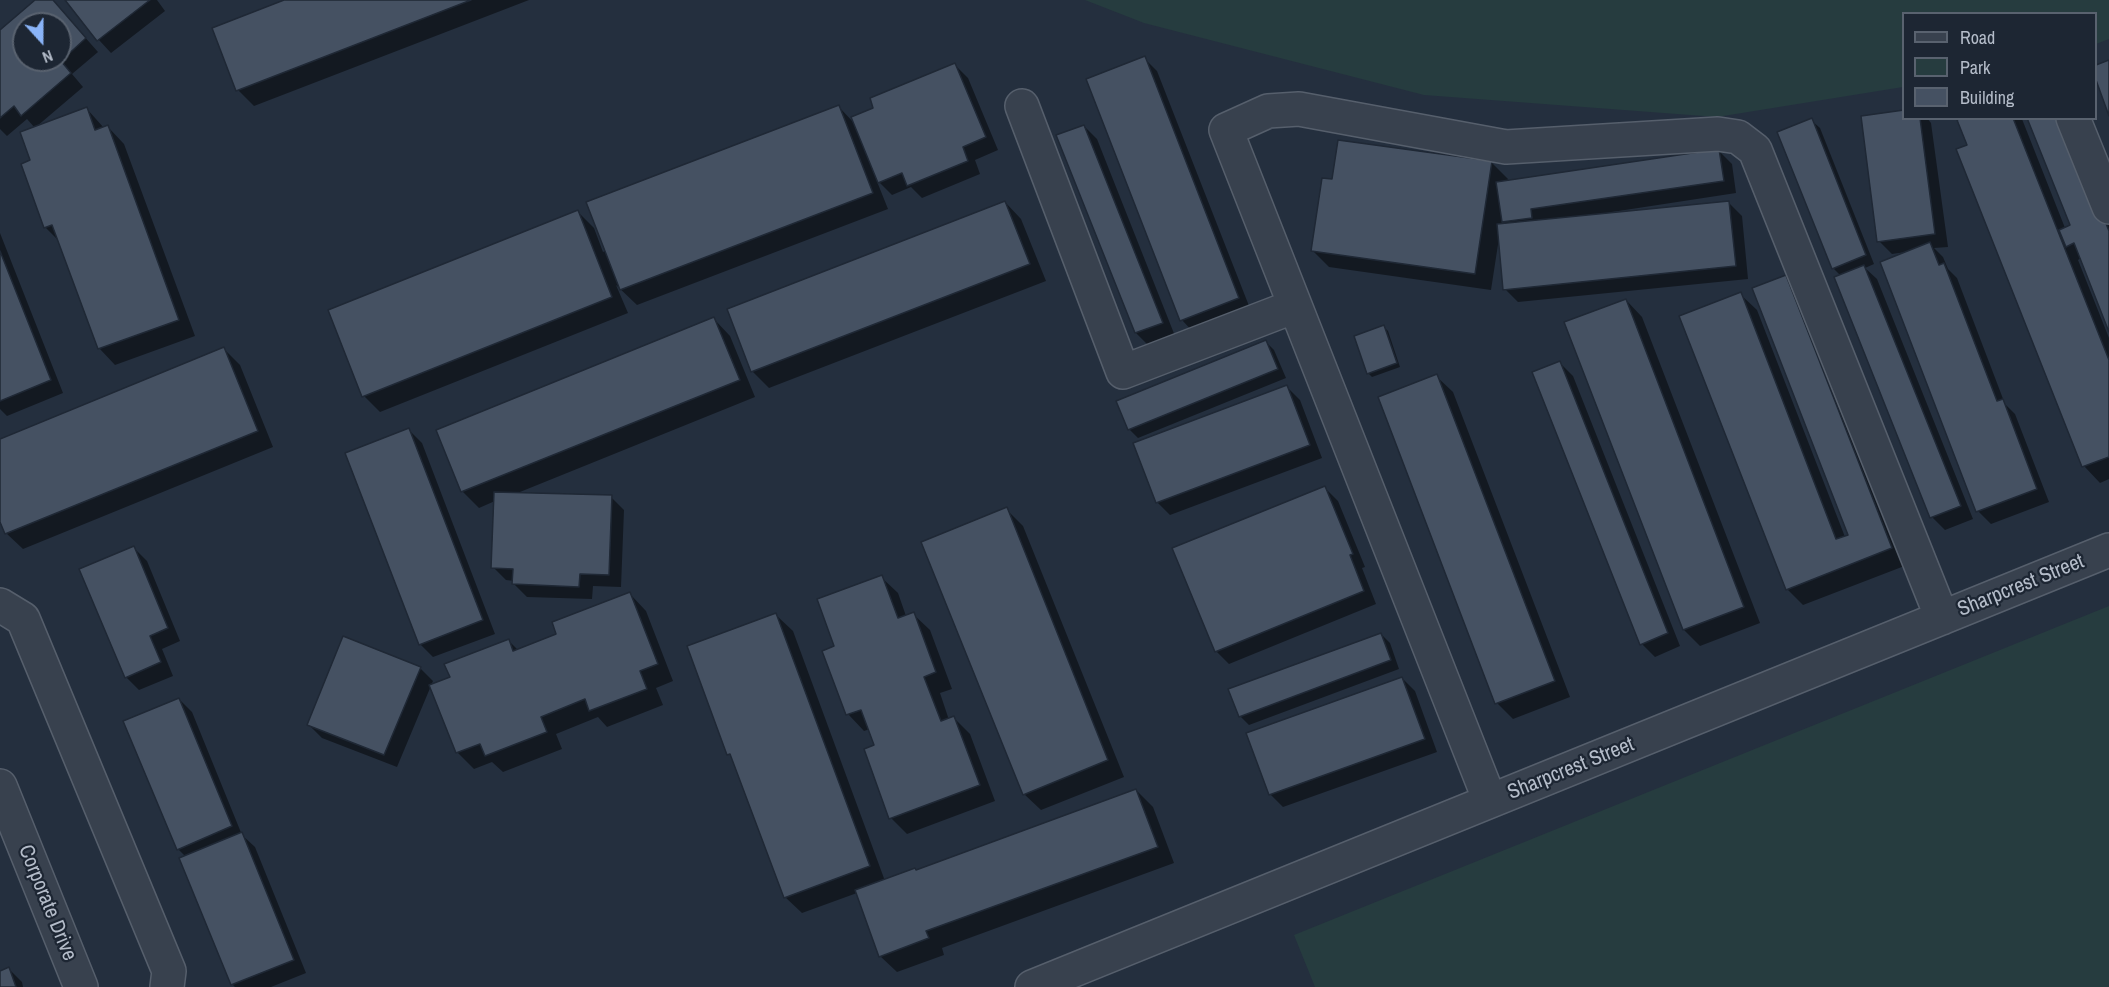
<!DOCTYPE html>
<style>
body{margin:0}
#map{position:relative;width:2109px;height:987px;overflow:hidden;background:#242f3e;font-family:"Archivo Narrow",sans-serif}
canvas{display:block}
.legend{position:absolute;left:1902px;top:12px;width:195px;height:108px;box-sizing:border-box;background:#1d2633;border:2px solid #59626f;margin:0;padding:8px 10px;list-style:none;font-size:18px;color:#b4bcc9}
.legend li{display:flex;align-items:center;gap:12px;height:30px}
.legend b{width:30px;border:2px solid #59626f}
.north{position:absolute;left:12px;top:12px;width:60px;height:60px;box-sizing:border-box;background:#1d2633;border:2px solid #59626f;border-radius:50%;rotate:159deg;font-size:16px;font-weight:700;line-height:24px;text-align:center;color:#b4bcc9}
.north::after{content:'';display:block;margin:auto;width:21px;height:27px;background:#8ab4f8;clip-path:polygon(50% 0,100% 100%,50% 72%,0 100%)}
</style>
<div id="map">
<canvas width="2109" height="987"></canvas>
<ul class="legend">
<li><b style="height:8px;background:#38414e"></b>Road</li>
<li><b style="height:16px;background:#263c3f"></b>Park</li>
<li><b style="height:16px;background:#455162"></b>Building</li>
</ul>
<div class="north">N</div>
</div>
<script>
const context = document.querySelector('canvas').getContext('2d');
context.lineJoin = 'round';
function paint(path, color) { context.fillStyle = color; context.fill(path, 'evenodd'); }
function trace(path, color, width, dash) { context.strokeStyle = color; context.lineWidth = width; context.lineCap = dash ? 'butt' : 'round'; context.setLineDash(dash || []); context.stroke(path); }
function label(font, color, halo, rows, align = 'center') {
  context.font = font + ' "Archivo Narrow",sans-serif'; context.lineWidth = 4.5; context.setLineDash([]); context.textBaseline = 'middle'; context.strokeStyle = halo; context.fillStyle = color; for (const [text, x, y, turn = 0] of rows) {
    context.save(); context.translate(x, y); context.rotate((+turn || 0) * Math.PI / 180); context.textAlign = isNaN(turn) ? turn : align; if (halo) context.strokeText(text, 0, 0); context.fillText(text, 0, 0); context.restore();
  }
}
paint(new Path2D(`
 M 1085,0 L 2109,0 L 2109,39 L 2096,44 L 2096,14 L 1904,14 L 1903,87 L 1717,117 L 1424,95 L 1144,23 Z
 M 2109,606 L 2109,987 L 1315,987 L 1294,935 Z`), '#263c3f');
paint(new Path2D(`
 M 37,0 L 52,0 L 98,52 L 72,74 L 83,87 L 36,127 L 87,109 L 104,128 L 108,127 L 124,144 L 195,336 L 115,365 L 99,348 L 60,242 L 46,228 L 23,164 L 32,161 L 35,128 L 27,119 L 7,136 L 0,129 L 0,32 ZM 24,24 L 60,24 L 60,60 L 24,60 Z
 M 67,0 L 157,0 L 165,11 L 111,53 L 99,40 Z
 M 289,0 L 529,0 L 254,106 L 238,90 Z
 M 1144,58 L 1157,71 L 1251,311 L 1194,333 L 1182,320 Z
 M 955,65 L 968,78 L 998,150 L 975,160 L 980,174 L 922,198 L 911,187 L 892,195 L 876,179 L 888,209 L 637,305 L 616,285 L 628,313 L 380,412 L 364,396 L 578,212 L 594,228 L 603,252 L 839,107 L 855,124 L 875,109 Z
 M 1904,118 L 1927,118 L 1931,123 L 1948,247 L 1934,248 L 1943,257 L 1948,269 L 1957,278 L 2005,404 L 2015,414 L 2049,502 L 1991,524 L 1978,511 L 1882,263 L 1906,252 L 1892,254 L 1879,241 Z
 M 1965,118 L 2022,119 L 2065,228 L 2109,215 L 2109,328 L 2081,258 L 2078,260 L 2109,338 L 2109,479 L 2100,483 L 2084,466 L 1969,146 Z
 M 1811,120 L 1820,128 L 1874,264 L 1865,268 L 1877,279 L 1973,519 L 1945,530 L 1932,517 L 1841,276 L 1833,268 Z
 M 1084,126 L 1097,139 L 1175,336 L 1149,346 L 1136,333 L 1058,136 Z
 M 1719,151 L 1732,164 L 1736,193 L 1612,212 L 1612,214 L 1729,203 L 1742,216 L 1748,279 L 1518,302 L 1505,289 L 1499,238 L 1491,290 L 1329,267 L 1313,251 L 1333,181 L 1491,162 L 1508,179 L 1507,182 Z
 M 1005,202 L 1021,219 L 1046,281 L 769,388 L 753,372 L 729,310 Z
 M 0,233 L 63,393 L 7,416 L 0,409 Z
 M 1786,277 L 1802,294 L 1907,565 L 1803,605 L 1787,589 L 1740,294 L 1757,310 L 1845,537 L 1850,535 Z
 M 1626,300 L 1642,317 L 1760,623 L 1700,646 L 1684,630 Z
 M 714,319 L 730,336 L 755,397 L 515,494 L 611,497 L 624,510 L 621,587 L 593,586 L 592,599 L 527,597 L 514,584 L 514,581 L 506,580 L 493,567 L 495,501 L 479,508 L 463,492 L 438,431 Z
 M 1384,327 L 1388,331 L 1400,367 L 1372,377 L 1368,373 Z
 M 1266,342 L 1274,350 L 1286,378 L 1138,438 L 1129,429 Z
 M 224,349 L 240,365 L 273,447 L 23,549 L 6,533 L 0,518 L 0,440 Z
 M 1560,363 L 1573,376 L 1680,646 L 1655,657 L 1642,644 Z
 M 1436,376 L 1453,392 L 1570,697 L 1513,719 L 1497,703 Z
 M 1287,387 L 1300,400 L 1322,458 L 1170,515 L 1157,502 Z
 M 409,430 L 422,443 L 495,634 L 433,657 L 420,644 Z
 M 1325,488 L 1338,501 L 1365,567 L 1362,568 L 1376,604 L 1229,664 L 1216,651 Z
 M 1006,509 L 1023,526 L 1124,777 L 1041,810 L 1024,794 Z
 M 134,548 L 147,561 L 180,641 L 162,649 L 173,676 L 139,690 L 126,677 Z
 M 881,577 L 898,593 L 906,616 L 913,614 L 930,630 L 952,689 L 940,693 L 949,720 L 954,718 L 970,734 L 995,801 L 907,834 L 891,818 L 876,746 L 870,729 L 864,731 L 848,714 L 836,647 Z
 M 630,594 L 646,611 L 673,681 L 656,688 L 663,705 L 607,727 L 598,717 L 556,734 L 562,749 L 503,772 L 492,762 L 474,769 L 457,752 L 452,678 L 509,641 L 518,650 L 558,635 Z
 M 776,615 L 793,631 L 885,881 L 917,871 L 1136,790 L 1153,807 L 1174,863 L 942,948 L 944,955 L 897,972 L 880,956 L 857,893 L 802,913 L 785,897 L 734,760 L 729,754 Z
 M 1381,634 L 1390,643 L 1399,669 L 1249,725 L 1240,716 Z
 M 420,668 L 433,681 L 397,767 L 322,738 L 309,725 Z
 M 1402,678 L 1415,691 L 1437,752 L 1283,807 L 1270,794 Z
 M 179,699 L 192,712 L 242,835 L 255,847 L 306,973 L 271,987 L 235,987 L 232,984 L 186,857 L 178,849 Z
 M 9,969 L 22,982 L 23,987 L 0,987 L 0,972 Z`), '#0007');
const building = new Path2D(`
 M 35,0 L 53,0 L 86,38 L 61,61 L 71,73 L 21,116 L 14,106 L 0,118 L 0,30 ZM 24,24 L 60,24 L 60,60 L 24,60 Z
 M 65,0 L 150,0 L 97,41 Z
 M 284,0 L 471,0 L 236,91 L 212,28 Z
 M 1145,56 L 1239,298 L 1180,321 L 1086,79 Z
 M 2109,60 L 2109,116 L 2096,80 L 2096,65 Z
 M 955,63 L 986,137 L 963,147 L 968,161 L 907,186 L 902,173 L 878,183 L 851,117 L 873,108 L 870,98 Z
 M 839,105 L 873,193 L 620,290 L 586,202 Z
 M 87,107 L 95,130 L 108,125 L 179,320 L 98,349 L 52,225 L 44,228 L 21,164 L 30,160 L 20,132 Z
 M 1904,110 L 1904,118 L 1920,118 L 1935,234 L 1877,242 L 1861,116 Z
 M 1812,118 L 1866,255 L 1832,269 L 1777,132 Z
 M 1961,118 L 2013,118 L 2109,360 L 2109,457 L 2082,467 L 1956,149 L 1967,145 L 1957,120 Z
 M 2027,118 L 2064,118 L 2109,231 L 2109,332 L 2074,243 L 2066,247 L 2059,230 L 2070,225 Z
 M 1084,125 L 1163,323 L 1135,333 L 1056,135 Z
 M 1338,140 L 1492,161 L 1475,274 L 1311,251 L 1322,178 L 1332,179 Z
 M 1719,149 L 1724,181 L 1531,209 L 1532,218 L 1502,222 L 1496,182 Z
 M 1005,201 L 1030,264 L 751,372 L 727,309 Z
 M 1729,201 L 1736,266 L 1503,290 L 1497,224 Z
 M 578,210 L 612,297 L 362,397 L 328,310 Z
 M 1930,242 L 1939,265 L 1944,263 L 1997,401 L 2003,399 L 2037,489 L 1976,512 L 1880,262 Z
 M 0,251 L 51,380 L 0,401 Z
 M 1864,265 L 1961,506 L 1930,518 L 1834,277 Z
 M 1786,275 L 1892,548 L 1786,590 L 1679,316 L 1741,292 L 1836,539 L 1848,535 L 1752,288 Z
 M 1626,299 L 1744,607 L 1683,630 L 1564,322 Z
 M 714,317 L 740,380 L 461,492 L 436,430 Z
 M 1384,325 L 1397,363 L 1367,374 L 1354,336 Z
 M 1266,340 L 1278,369 L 1128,430 L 1116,401 Z
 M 224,347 L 258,431 L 5,534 L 0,522 L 0,439 Z
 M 1560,361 L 1668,633 L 1640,645 L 1532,372 Z
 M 1437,374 L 1555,681 L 1495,704 L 1378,397 Z
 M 1287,385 L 1310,445 L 1156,503 L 1133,443 Z
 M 409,428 L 483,620 L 419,645 L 345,453 Z
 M 1325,486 L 1353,554 L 1350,555 L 1364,591 L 1215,652 L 1172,548 Z
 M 494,492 L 612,495 L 609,575 L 580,574 L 579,587 L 512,584 L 513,569 L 491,568 Z
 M 1007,507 L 1108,760 L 1023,795 L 921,542 Z
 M 134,546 L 168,628 L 150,636 L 161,662 L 125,678 L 79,569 Z
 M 882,575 L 898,618 L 914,612 L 936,672 L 924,677 L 941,721 L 954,716 L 980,785 L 889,819 L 864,749 L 874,745 L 861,710 L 846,715 L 822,651 L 834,646 L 817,599 Z
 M 630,592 L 658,664 L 640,671 L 647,689 L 589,711 L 585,699 L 541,717 L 547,732 L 485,756 L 480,744 L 456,753 L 429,685 L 450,677 L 444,664 L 509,639 L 513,651 L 556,634 L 552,622 Z
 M 776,613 L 870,866 L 784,898 L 730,754 L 727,755 L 687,646 Z
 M 1381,633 L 1391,660 L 1239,717 L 1228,689 Z
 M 343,636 L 421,667 L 384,755 L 307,725 Z
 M 1402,677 L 1425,739 L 1269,795 L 1246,733 Z
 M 179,698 L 232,826 L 177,850 L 123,721 Z
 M 1136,789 L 1158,847 L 926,931 L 929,938 L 879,957 L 855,890 L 915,868 L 916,870 Z
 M 242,832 L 294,960 L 231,985 L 179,858 Z
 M 9,967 L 16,987 L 0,987 L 0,971 Z`);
paint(building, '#455162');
trace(building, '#1f2835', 1.5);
const minor = new Path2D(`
 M 1022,106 L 1123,372 L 1295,306
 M 2073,118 L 2109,207
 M 0,605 L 23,619 L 169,971 L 167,987
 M 0,786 L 81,987
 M 1490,801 L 1226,130 L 1268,111 L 1299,109 L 1506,147 L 1718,134 L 1738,137 L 1755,150 L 1942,618
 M 1032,987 L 2109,550`);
trace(minor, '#565f6c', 36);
trace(minor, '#38414e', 33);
label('21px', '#b4bcc9', '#1d2633', [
 ["Sharpcrest Street",2021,586,-22],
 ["Sharpcrest Street",1571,769,-22],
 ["Corporate Drive",47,903,68]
]);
</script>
